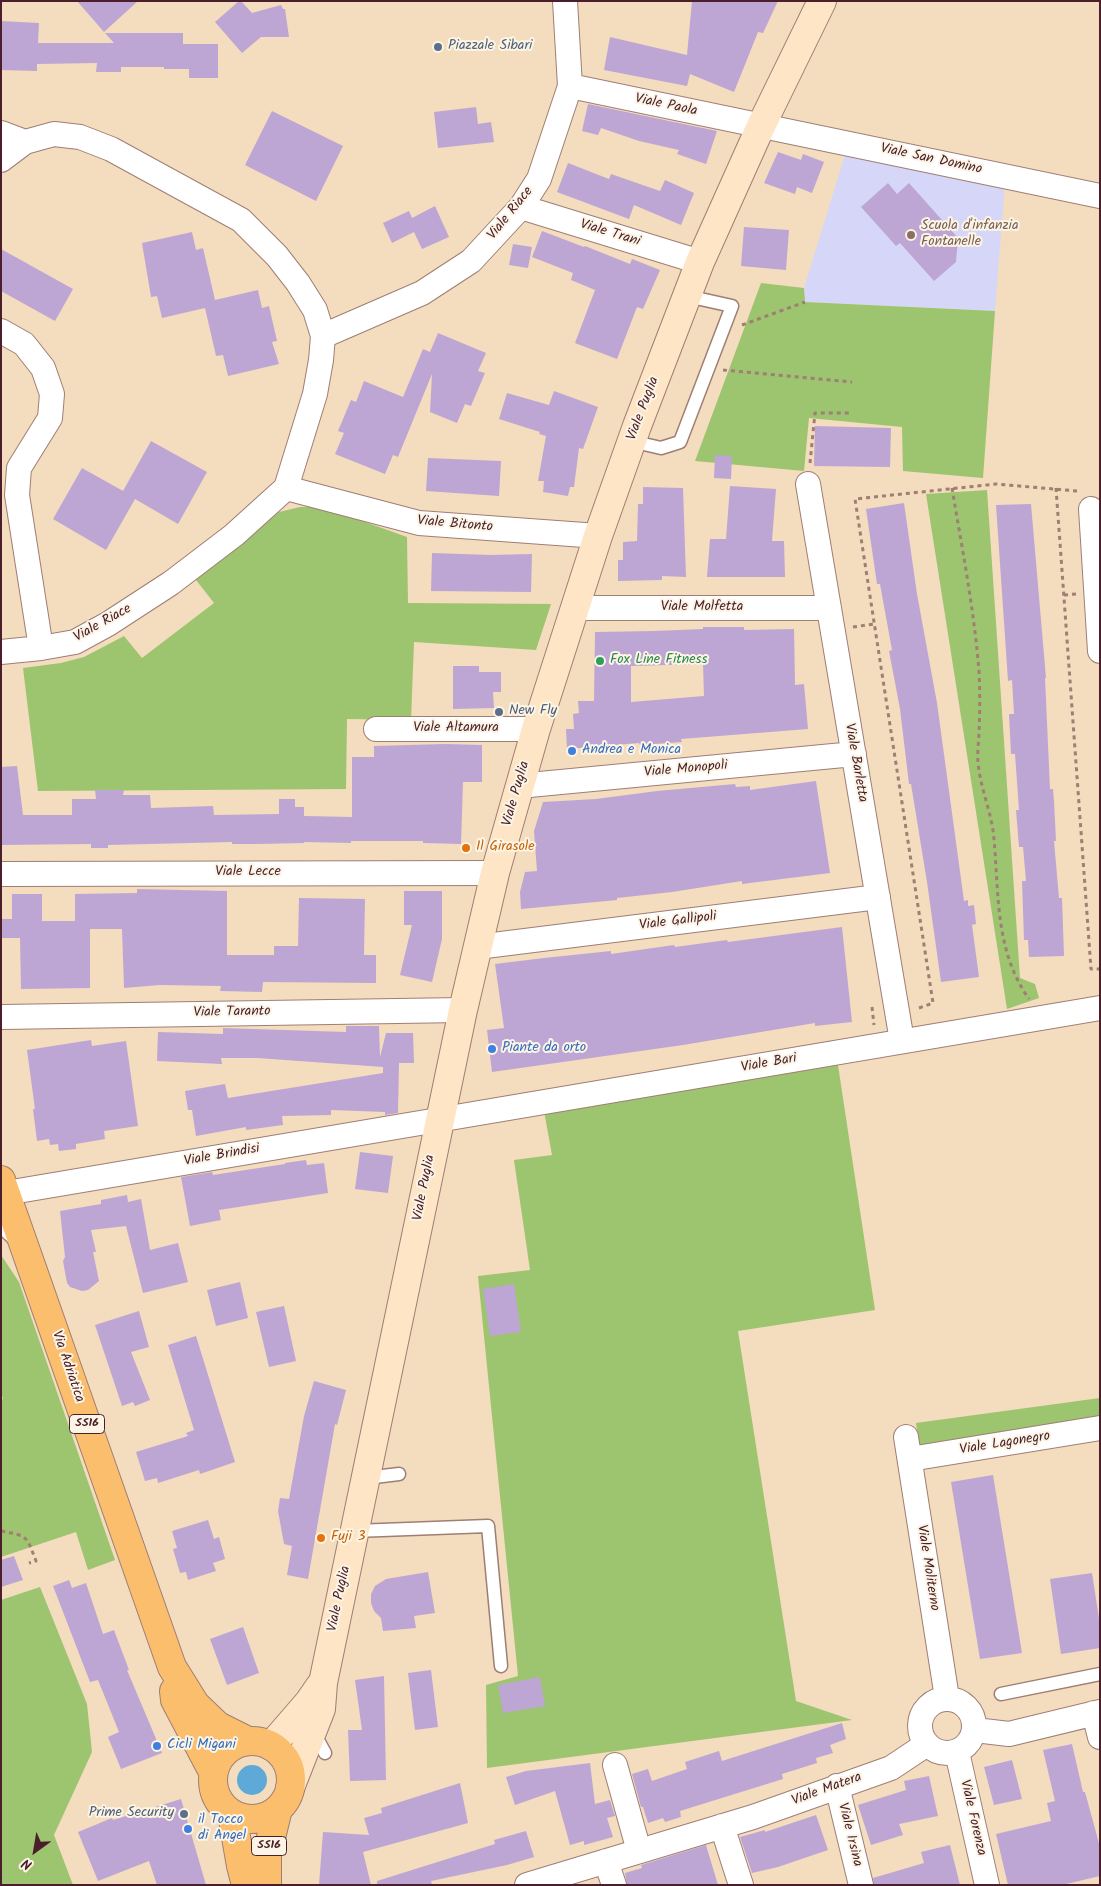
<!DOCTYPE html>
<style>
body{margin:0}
#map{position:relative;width:1101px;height:1886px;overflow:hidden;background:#f4dcbe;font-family:Kalam,sans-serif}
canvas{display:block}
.frame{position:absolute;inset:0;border:2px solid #4a1f2b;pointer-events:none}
.north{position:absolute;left:10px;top:1826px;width:50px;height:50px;-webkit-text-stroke:4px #fcf5e5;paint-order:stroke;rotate:212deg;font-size:14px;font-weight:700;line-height:20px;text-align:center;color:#4a1f2b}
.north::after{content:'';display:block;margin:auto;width:18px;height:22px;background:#4a1f2b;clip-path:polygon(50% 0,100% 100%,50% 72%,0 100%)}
</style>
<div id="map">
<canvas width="1101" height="1886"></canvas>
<div class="frame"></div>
<div class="north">N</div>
</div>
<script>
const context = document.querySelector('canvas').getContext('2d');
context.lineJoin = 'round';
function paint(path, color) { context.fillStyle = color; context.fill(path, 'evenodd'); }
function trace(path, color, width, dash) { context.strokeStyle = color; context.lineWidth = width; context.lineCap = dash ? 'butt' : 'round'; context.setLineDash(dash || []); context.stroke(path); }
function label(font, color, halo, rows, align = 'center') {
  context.font = font + ' Kalam,sans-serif'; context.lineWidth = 4; context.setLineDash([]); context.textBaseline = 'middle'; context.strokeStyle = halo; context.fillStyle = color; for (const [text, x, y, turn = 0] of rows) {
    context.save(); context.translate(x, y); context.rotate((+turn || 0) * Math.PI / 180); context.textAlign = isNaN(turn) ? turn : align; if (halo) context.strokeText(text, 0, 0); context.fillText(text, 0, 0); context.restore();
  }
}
paint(new Path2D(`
 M 846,151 L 1005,182 L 995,311 L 805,302 L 804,288 Z`), '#d6d7f8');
paint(new Path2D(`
 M 761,283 L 804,288 L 805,302 L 995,311 L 983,478 L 903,471 L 902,427 L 809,418 L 804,471 L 695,461 Z
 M 987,490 L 1020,978 L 1035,984 L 1039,998 L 1007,1009 L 926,494 Z
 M 300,507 L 323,507 L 407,537 L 408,603 L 551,604 L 536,650 L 414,642 L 411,720 L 347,719 L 346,789 L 38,791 L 23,668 L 61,663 L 84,657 L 124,636 L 142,658 L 214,603 L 196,580 L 279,512 Z
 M 838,1065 L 875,1310 L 738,1331 L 796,1701 L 852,1720 L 487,1768 L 486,1685 L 518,1676 L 478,1276 L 530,1270 L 514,1160 L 552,1155 L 544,1111 Z
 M 1,1255 L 19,1282 L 115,1560 L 88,1570 L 76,1532 L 1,1557 L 1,1400 L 3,1399 L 1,1393 Z
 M 1100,1398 L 1100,1417 L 919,1447 L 916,1423 Z
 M 40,1587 L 87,1704 L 92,1752 L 54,1835 L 73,1885 L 1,1885 L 1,1600 Z`), '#9dc46f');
paint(new Path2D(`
 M237 1780a15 15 0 1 1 30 0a15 15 0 1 1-30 0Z`), '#5ea9d7');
paint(new Path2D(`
 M 77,1 L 138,1 L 104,32 Z
 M 239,1 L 241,1 L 252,13 L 281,5 L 283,9 L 285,9 L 289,37 L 261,37 L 242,53 L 215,22 Z
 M 692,1 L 778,1 L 763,33 L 758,32 L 734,92 L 690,74 L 687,86 L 604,70 L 610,37 L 687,55 Z
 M 1,21 L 39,23 L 38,43 L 114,43 L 105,33 L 183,33 L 183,44 L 218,44 L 218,78 L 189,78 L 189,69 L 164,69 L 164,67 L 121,67 L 121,72 L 96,72 L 97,63 L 37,64 L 37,71 L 1,70 Z
 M 588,104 L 717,131 L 706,164 L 677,154 L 679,150 L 639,141 L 601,128 L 598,135 L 582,131 Z
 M 476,107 L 478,124 L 491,122 L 494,142 L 438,148 L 434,112 Z
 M 272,111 L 343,146 L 316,201 L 245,165 Z
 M 778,152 L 801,160 L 803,154 L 824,162 L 812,193 L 797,187 L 795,194 L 764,183 Z
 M 568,163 L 609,179 L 611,174 L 660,191 L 665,180 L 694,193 L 681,225 L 634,205 L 629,219 L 557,192 Z
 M 888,183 L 897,194 L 909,183 L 958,238 L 956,262 L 934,281 L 900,243 L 896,246 L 861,207 Z
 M 435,206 L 449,237 L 422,249 L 414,232 L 392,243 L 383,223 L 409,211 L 412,218 Z
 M 744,227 L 789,230 L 786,270 L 741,266 Z
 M 542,231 L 584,247 L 585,246 L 630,264 L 632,259 L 660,270 L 643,309 L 637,307 L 617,359 L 575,343 L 595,290 L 571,280 L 573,273 L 532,257 Z
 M 192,232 L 196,250 L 203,248 L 215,300 L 258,290 L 262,308 L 269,306 L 277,341 L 272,342 L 279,364 L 228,376 L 223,355 L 216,356 L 205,308 L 162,318 L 157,296 L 151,297 L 142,243 Z
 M 513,244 L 532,247 L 528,268 L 509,265 Z
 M 1,249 L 73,289 L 55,321 L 1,291 Z
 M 438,333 L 486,353 L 478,371 L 485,373 L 471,406 L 465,404 L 457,423 L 430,412 L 432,374 L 398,457 L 393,455 L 385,474 L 335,454 L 344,433 L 338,431 L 351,400 L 356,402 L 364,381 L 403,397 L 423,349 L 430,352 Z
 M 554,391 L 598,407 L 583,449 L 579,448 L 574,487 L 570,487 L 568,496 L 543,492 L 544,481 L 538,481 L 546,436 L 539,434 L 540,432 L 499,419 L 507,393 L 549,405 Z
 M 815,426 L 891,428 L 890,467 L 814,466 Z
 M 151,441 L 207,472 L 178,524 L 135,499 L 106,550 L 53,519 L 82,468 L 123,491 Z
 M 715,455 L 732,456 L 731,479 L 714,478 Z
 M 428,458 L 501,461 L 499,496 L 426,491 Z
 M 730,486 L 776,489 L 772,541 L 784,541 L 785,577 L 707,577 L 710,539 L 726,539 Z
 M 643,487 L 683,488 L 686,577 L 662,576 L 662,580 L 618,581 L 618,560 L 623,560 L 623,542 L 637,541 L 638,504 L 643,504 Z
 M 904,503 L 917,594 L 937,703 L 964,901 L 968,900 L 968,906 L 974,905 L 976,924 L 972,925 L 979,977 L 941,982 L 927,882 L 911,784 L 909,784 L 900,709 L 889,651 L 892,650 L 880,584 L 877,584 L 866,509 Z
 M 1031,504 L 1046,678 L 1045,678 L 1050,789 L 1053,789 L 1054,801 L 1056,841 L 1054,841 L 1059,898 L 1062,898 L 1064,956 L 1029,957 L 1028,940 L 1024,940 L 1022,881 L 1026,881 L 1023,847 L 1019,847 L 1016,810 L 1019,810 L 1015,754 L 1011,754 L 1009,714 L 1014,714 L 1012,680 L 1008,681 L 996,505 Z
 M 432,553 L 491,555 L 532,554 L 531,592 L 431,591 Z
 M 703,627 L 744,627 L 744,630 L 794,629 L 795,685 L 804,684 L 808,729 L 681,739 L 682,742 L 640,745 L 639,743 L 567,749 L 566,729 L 574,729 L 573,714 L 579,713 L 578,701 L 594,701 L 595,632 L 654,631 L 703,629 ZM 703,664 L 704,696 L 631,702 L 631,666 Z
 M 453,666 L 479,666 L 479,672 L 501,672 L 501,692 L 493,692 L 494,708 L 453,709 Z
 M 445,744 L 482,745 L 482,782 L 463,782 L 461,844 L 423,843 L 423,841 L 351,841 L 351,843 L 304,842 L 304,843 L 256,844 L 232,844 L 232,842 L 108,845 L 108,848 L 91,848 L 91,844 L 1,845 L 1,767 L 17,766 L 23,815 L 72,815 L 72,799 L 96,799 L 95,790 L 124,790 L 123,795 L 150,795 L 151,808 L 213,806 L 214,815 L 279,814 L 279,799 L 295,799 L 295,807 L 304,807 L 304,816 L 352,817 L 352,757 L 374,757 L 374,746 Z
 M 816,781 L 830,873 L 742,884 L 742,881 L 672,892 L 617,898 L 617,900 L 521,909 L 520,892 L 525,872 L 537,871 L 534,831 L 543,802 L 596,799 L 657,791 L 735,784 L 736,787 L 750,786 L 750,790 Z
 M 137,889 L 227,891 L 227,955 L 274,955 L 274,946 L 298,946 L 299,898 L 365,899 L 364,955 L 376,955 L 376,983 L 263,982 L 262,992 L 220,991 L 221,986 L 160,985 L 124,988 L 122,929 L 90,929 L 90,988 L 21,989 L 20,938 L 1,938 L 1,919 L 12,919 L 12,894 L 42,894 L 42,921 L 75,921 L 75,894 L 137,893 Z
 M 404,891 L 442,891 L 442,939 L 432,982 L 400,975 L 412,925 L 404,925 Z
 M 842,927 L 852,1022 L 815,1026 L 815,1023 L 683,1045 L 492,1072 L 487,1030 L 504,1028 L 495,964 L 544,958 L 611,951 L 611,954 L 674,945 L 675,947 L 727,940 L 728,942 Z
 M 346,1026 L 379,1026 L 380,1057 L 386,1033 L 413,1033 L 414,1063 L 399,1063 L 398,1113 L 385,1115 L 385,1112 L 331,1110 L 331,1115 L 282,1116 L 283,1125 L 246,1130 L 246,1127 L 196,1136 L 192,1110 L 188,1110 L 185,1091 L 225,1084 L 228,1098 L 383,1073 L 383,1067 L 257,1058 L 221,1058 L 222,1064 L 157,1061 L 158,1032 L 223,1034 L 223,1028 L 346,1032 Z
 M 91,1040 L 92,1046 L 126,1041 L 138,1126 L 104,1131 L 105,1139 L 76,1144 L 76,1149 L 59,1151 L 58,1144 L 50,1145 L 49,1139 L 37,1141 L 33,1109 L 35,1109 L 27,1050 Z
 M 360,1152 L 393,1156 L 388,1193 L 355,1189 Z
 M 306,1160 L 307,1165 L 324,1163 L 328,1193 L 219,1210 L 221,1220 L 190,1226 L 181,1177 L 212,1172 L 213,1175 L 285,1164 L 285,1163 Z
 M 127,1195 L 128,1202 L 141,1199 L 150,1250 L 178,1243 L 188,1282 L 143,1293 L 126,1226 L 91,1230 L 96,1252 L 93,1252 L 99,1281 L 88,1290 L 82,1291 L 70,1287 L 67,1283 L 63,1261 L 65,1257 L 60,1211 L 101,1204 L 101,1200 Z
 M 240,1282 L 248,1318 L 216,1326 L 207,1290 Z
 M 514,1284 L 521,1332 L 490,1336 L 483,1289 Z
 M 284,1306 L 296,1361 L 269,1367 L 256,1312 Z
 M 139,1311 L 149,1347 L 131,1352 L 150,1400 L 135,1406 L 133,1402 L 122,1406 L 95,1325 Z
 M 196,1336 L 235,1462 L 200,1474 L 199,1470 L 158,1483 L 157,1478 L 145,1481 L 136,1452 L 188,1436 L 186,1433 L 194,1430 L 168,1345 Z
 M 314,1381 L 346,1390 L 337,1425 L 335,1424 L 308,1579 L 287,1575 L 292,1546 L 284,1544 L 278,1511 L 280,1498 L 289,1499 L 304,1416 Z
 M 993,1475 L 1022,1653 L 980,1659 L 951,1482 Z
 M 208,1520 L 214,1539 L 219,1537 L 225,1559 L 213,1563 L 216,1571 L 188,1580 L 186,1572 L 180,1573 L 173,1549 L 177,1548 L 172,1531 Z
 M 14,1556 L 23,1580 L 1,1587 L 1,1560 Z
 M 428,1572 L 435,1613 L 414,1616 L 416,1628 L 383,1631 L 381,1618 L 374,1611 L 371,1603 L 371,1594 L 375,1586 L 386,1579 Z
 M 1092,1573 L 1100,1625 L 1100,1648 L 1061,1654 L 1050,1579 Z
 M 69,1580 L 72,1588 L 86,1583 L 103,1634 L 114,1630 L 129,1670 L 127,1670 L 162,1753 L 121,1769 L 108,1737 L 119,1732 L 98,1680 L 90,1682 L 53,1586 Z
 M 243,1627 L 259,1673 L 227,1685 L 210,1639 Z
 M 431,1670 L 438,1727 L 415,1730 L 408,1673 Z
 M 384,1676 L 386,1780 L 350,1781 L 348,1730 L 362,1730 L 355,1680 Z
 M 540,1677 L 545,1706 L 503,1713 L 498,1685 Z
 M 842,1723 L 846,1739 L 830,1745 L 833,1753 L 816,1758 L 817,1763 L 782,1774 L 783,1779 L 680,1811 L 681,1817 L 665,1822 L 663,1818 L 648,1823 L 643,1807 L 641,1807 L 632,1774 L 648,1769 L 652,1781 L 687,1769 L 685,1762 L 719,1751 L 722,1761 Z
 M 1072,1744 L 1083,1792 L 1085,1792 L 1100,1847 L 1100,1876 L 1062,1885 L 1008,1885 L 996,1834 L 1051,1821 L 1047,1803 L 1055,1801 L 1043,1750 Z
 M 1012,1760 L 1022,1799 L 994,1805 L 984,1767 Z
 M 590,1763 L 595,1804 L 610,1800 L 615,1816 L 607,1818 L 613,1837 L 584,1845 L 584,1841 L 570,1845 L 555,1791 L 515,1805 L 506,1777 L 526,1771 Z
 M 929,1776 L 938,1816 L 899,1824 L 903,1835 L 871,1845 L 858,1805 L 906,1790 L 904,1781 Z
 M 460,1783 L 468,1823 L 363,1852 L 371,1885 L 319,1885 L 323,1832 L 369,1835 L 364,1818 L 382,1813 L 381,1808 Z
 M 181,1799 L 206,1885 L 157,1885 L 149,1861 L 98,1881 L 78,1832 L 112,1818 L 113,1820 Z
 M 816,1815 L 828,1850 L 778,1867 L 752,1873 L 740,1837 L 765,1830 L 765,1832 Z
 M 526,1831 L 534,1857 L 507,1865 L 431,1881 L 432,1885 L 377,1885 L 377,1881 L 495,1844 L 494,1840 Z
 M 706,1845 L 718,1885 L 627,1885 L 625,1873 L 642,1868 L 641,1865 Z
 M 950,1845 L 960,1885 L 874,1885 L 873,1878 L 924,1863 L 921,1852 Z`), '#bea6d4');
const service = new Path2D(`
 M 631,441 L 661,448 L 680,442 L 732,306 L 687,296
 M 1,1227 L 16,1241
 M 366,1478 L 399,1474
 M 355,1531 L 488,1526 L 501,1666
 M 1001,1694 L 1100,1674
 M 314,1733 L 325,1753`);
const minor = new Path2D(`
 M 570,86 L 1100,196
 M 1,133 L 25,142
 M 1,160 L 25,142 L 54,134 L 80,137 L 111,149 L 241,220 L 277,256 L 298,283 L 315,310 L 323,336 L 321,360 L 315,394 L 286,488 L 234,535 L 171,583 L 108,624 L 75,642 L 41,648 L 1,652
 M 521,207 L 700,262
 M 1,331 L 24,344 L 43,368 L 52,394 L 50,418 L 19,468 L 17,495 L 41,648
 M 323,336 L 422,293 L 471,261 L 521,207 L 539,179 L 570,86 L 565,1
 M 808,484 L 902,1041
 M 286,488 L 419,523 L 598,536
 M 1091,509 L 1100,651
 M 575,608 L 829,608
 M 376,729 L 536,729
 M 519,786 L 854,754
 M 1,874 L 495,873
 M 477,947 L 878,897
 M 1,1017 L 463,1010
 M 6,1193 L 1100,1008
 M 906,1437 L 947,1698
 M 910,1459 L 1100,1428
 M920 1726a27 27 0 1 1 54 0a27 27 0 1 1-54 0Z
 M 1094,1713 L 1100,1737
 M 975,1730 L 1009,1734 L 1100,1712
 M 957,1752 L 987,1885
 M 615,1765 L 639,1851
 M 837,1786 L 861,1885
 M 722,1826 L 741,1885
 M 606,1861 L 614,1885
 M 527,1885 L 753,1817 L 891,1768 L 927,1744`);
const secondary = new Path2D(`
 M 271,1746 L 309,1702 L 320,1686
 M 290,1788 L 321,1709 L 323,1683 L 463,1010 L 495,873 L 536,729 L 598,536 L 637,426 L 700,262 L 761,126 L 822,1`);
const primary = new Path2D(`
 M 1,1180 L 172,1667 L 195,1704 L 218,1726 L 248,1741
 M 174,1691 L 175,1700 L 213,1772
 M213 1780a39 39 0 1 1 78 0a39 39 0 1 1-78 0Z
 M 232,1814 L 241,1866 L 246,1885
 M 267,1885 L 267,1854 L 278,1809`);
trace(service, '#9f7e74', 15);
trace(minor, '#9f7e74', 26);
trace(secondary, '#9f7e74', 30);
trace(primary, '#9f7e74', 30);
trace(new Path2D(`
 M 742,325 L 805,302
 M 723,370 L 852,382
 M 810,463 L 815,413 L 852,413
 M 952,488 C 962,548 974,609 979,671 C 980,691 980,711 979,731 C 979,741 977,752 978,762 C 980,788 992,813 994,839 C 999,895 995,951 1029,999
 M 1056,488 L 1091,969 L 1100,969
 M 1064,595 L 1076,594
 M 853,627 L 874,624
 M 872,1007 L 874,1025
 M 919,1008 L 933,1003 L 855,499 L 996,484 L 1077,491
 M 1,1531 C 28,1536 26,1535 36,1561 L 29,1563`), '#9f7e74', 3, [4, 4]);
trace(service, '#fff', 12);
trace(minor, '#fff', 24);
trace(secondary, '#fde5c5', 28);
trace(primary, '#fabe6d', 28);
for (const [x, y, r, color] of [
 [438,47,5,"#5c6f8a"],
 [911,235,5,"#8d6e63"],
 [600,661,5,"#2e9e5b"],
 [499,712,5,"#5c6f8a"],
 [572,751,5,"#3f7fe0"],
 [466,848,5,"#e8710a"],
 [492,1049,5,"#3f7fe0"],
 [321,1538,5,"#e8710a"],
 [157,1746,5,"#3f7fe0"],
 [184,1814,5,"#5c6f8a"],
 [188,1829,5,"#3f7fe0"]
]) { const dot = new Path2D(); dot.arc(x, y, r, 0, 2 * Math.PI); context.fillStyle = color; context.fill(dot); trace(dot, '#fcf5e5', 2); }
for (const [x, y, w] of [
 [87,1424,35],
 [269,1846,35]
]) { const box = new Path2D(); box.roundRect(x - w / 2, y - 9.5, w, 19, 4); context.fillStyle = '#fcf5e5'; context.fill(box); trace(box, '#4a1f2b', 1); }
label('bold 12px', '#4a1f2b', null, [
 ["SS16",87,1424],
 ["SS16",269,1846]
]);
label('14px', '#4e5e75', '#fcf5e5', [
 ["Piazzale Sibari",448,47],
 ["New Fly",509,712],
 ["Prime Security",174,1814,"right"]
], 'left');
label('14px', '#4a1f2b', '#fcf5e5', [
 ["Viale Paola",666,106,12],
 ["Viale San Domino",931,160,12],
 ["Viale Riace",511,214,-51],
 ["Viale Trani",610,234,17],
 ["Viale Puglia",644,409,-69],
 ["Viale Bitonto",455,525,5],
 ["Viale Molfetta",702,608],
 ["Viale Riace",103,624,-29],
 ["Viale Altamura",456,729],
 ["Viale Barletta",855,763,80],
 ["Viale Monopoli",686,770,-5],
 ["Viale Puglia",517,794,-74],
 ["Viale Lecce",248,873],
 ["Viale Gallipoli",678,922,-7],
 ["Viale Taranto",232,1013,-1],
 ["Viale Bari",769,1064,-10],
 ["Viale Brindisi",222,1156,-10],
 ["Viale Puglia",425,1188,-79],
 ["Via Adriatica",67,1367,71],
 ["Viale Lagonegro",1005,1444,-9],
 ["Viale Moliterno",927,1568,81],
 ["Viale Puglia",340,1599,-78],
 ["Viale Matera",827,1790,-20],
 ["Viale Forenza",972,1818,77],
 ["Viale Irsina",849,1835,76]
]);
label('14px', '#785e54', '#fcf5e5', [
 ["Scuola d'infanzia",921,227],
 ["Fontanelle",921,243]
], 'left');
label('14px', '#27864d', '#fcf5e5', [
 ["Fox Line Fitness",610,661]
], 'left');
label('14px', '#366cbe', '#fcf5e5', [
 ["Andrea e Monica",582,751],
 ["Piante da orto",502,1049],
 ["Cicli Migani",167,1746],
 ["il Tocco",198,1821],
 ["di Angel",198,1837]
], 'left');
label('14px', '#c56008', '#fcf5e5', [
 ["Il Girasole",476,848],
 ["Fuji 3",331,1538]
], 'left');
</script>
